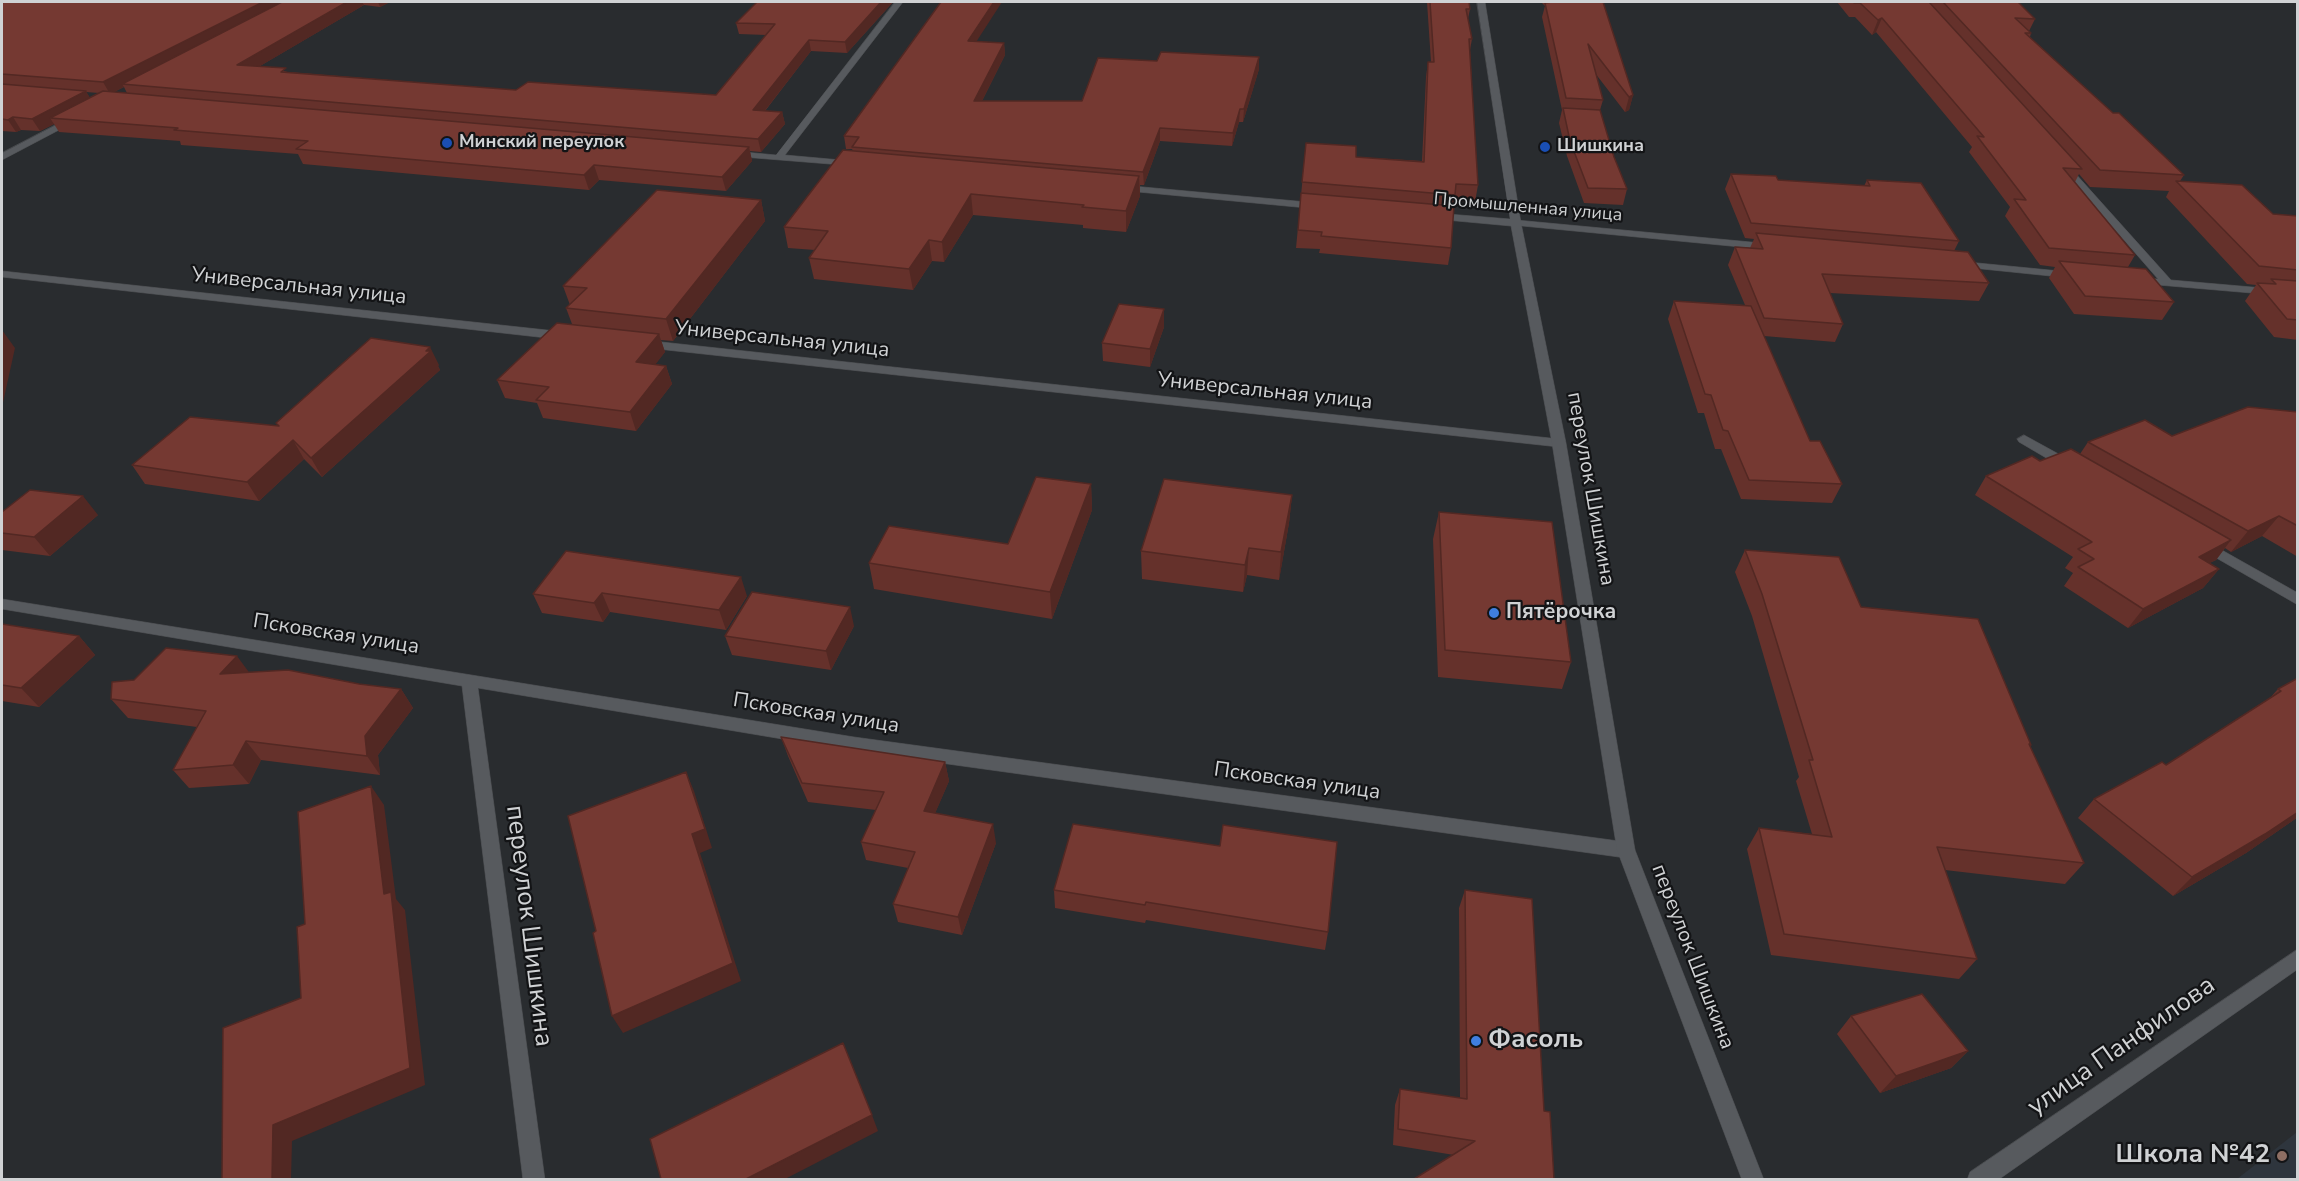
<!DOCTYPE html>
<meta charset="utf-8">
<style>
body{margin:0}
#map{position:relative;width:2299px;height:1181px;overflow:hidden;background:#292c2f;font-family:"Nunito Sans",sans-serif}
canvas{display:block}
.frame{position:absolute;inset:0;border:3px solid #d0d2d4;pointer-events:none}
</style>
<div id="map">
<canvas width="2299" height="1181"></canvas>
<div class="frame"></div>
</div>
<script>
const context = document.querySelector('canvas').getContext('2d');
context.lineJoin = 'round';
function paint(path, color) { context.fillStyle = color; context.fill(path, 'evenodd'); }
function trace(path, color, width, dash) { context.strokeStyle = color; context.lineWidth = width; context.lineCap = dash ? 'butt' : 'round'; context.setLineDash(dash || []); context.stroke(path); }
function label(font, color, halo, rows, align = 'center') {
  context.font = font + ' "Nunito Sans",sans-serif'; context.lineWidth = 4.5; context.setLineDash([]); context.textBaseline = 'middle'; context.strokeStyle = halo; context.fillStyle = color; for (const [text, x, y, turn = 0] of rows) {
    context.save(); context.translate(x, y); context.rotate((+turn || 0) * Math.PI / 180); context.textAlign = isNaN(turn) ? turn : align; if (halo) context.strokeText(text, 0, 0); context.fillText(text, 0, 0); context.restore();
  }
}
paint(new Path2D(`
 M 2297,1132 L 2297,1179 L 2237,1179 Z`), '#2e353d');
const street = new Path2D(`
 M 73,116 L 78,119 L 76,121 L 2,160 L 2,153 Z
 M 2060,163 L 2066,163 L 2171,280 L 2298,291 L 2298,297 L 2135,283 L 2133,281 L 2139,278 L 2158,279 L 2060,167 Z
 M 1516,220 L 1772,244 L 1777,247 L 1772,250 L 1512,225 L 1511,223 Z
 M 1957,261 L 2070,272 L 2076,275 L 2070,278 L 1953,266 L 1952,264 Z
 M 2,271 L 565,332 L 571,336 L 565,340 L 2,277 Z
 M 643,340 L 1559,439 L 1566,443 L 1559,447 L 639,347 L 637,344 Z
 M 2024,435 L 2075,463 L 2077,466 L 2075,469 L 2065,469 L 2019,442 L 2017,439 Z
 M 2204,540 L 2298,593 L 2298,605 L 2199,548 L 2197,545 Z
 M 2,599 L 854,737 L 1626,842 L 1632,845 L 1635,850 L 1632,855 L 1626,858 L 854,751 L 478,688 L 545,1180 L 523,1180 L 462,686 L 2,609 Z
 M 2298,949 L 2298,969 L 1998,1180 L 1967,1180 L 1970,1172 Z`);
const secondary = new Path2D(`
 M 895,2 L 903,2 L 785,155 L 852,161 L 857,164 L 855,166 L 730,156 L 730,152 L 733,151 L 776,155 Z
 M 1477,2 L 1485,2 L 1521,223 L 1566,443 L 1635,850 L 1764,1180 L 1742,1180 L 1617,850 L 1552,443 L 1511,226 L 1435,219 L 1430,216 L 1435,213 L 1510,219 Z
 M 1121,185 L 1318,203 L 1323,206 L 1318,209 L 1117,190 L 1116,188 Z`);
trace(street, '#47494c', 1);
trace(secondary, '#47494c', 1);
paint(street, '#575a5e');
paint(secondary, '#575a5e');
paint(new Path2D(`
 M 2,2 L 390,2 L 380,7 L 364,5 L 260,66 L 288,72 L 516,90 L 716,95 L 766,35 L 739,34 L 736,23 L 893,2 L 847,53 L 811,51 L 765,111 L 782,112 L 785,124 L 761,152 L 750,151 L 752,161 L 726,191 L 599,180 L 589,190 L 303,164 L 298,154 L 181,145 L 180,141 L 59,132 L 54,124 L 40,131 L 21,130 L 16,132 L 2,131 ZM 124,87 L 127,93 L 114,92 ZM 86,92 L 99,93 L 90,98 Z
 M 1427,2 L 1469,2 L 1470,9 L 1468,19 L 1472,39 L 1470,50 L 1478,185 L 1475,202 L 1454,201 L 1451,248 L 1448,265 L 1319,253 L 1320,249 L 1296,248 L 1306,143 L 1356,157 L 1422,161 L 1426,77 L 1428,62 L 1431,62 Z
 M 1541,2 L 1603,2 L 1633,95 L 1629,110 L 1625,112 L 1595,73 L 1603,100 L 1600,110 L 1614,157 L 1627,189 L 1623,205 L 1584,203 L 1567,156 L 1559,123 L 1562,110 L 1542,17 L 1545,6 Z
 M 1837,2 L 2018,2 L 2035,19 L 2029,31 L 2031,33 L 2030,37 L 2113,113 L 2184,175 L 2180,181 L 2273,214 L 2298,216 L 2298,340 L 2274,337 L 2245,301 L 2256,285 L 2247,284 L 2166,197 L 2169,191 L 2090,187 L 2079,174 L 2075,182 L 2135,255 L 2128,267 L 2174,302 L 2162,320 L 2074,314 L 2049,278 L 2055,267 L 2040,265 L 2005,216 L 2010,207 L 1969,152 L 1972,147 L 1876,32 L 1872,35 L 1855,17 L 1849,17 Z
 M 977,42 L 1004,43 L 1005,55 L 982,101 L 1082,101 L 1259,69 L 1243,122 L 1239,122 L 1232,146 L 1160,141 L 1144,185 L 1140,185 L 1140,196 L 1126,232 L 1083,228 L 1083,225 L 973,215 L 944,262 L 932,261 L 913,290 L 814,279 L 809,258 L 815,250 L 788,248 L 784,227 L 853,151 L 852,149 L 846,149 L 844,136 Z
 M 1731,174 L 1778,180 L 1864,186 L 1867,180 L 1959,241 L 1954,251 L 1989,283 L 1979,301 L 1830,293 L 1843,324 L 1835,342 L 1764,336 L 1810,441 L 1842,484 L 1832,503 L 1741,499 L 1721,449 L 1715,449 L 1704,413 L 1698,413 L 1668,319 L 1674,301 L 1745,305 L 1728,265 L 1735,247 L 1750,248 L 1754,239 L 1745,238 L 1725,189 Z
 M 761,200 L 765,221 L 673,341 L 661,340 L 665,352 L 655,364 L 666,366 L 672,384 L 636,431 L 543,418 L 537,403 L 505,398 L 497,380 L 572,324 L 566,308 L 570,305 L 563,286 Z
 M 1164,309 L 1164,327 L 1150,367 L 1103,361 L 1102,343 Z
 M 439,365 L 438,366 L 440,370 L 322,477 L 304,459 L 259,501 L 145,484 L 132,465 L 278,426 L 276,423 Z
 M 2298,412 L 2298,557 L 2262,536 L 2231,552 L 2225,548 L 2216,560 L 2209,563 L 2219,569 L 2203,588 L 2128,628 L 2064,586 L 2073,573 L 2065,568 L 2073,557 L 1975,495 L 1986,476 L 2040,461 L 2080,454 L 2088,442 L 2172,436 Z
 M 1091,484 L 1092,510 L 1052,619 L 874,589 L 869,563 L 1008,544 Z
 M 1292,495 L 1289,523 L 1279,580 L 1247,575 L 1243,592 L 1142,579 L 1141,551 Z
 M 2,512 L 98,515 L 50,556 L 2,550 Z
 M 1439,512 L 1571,662 L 1562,689 L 1438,677 L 1433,539 Z
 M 1745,550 L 1861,607 L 2031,745 L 2030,746 L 2084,863 L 2065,884 L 1945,870 L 1977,959 L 1959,979 L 1771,955 L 1747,849 L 1759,828 L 1812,834 L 1796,781 L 1799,777 L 1752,616 L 1735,572 Z
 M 566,551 L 747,596 L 726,630 L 610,612 L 603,622 L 542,613 L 533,594 Z
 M 2,624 L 79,636 L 95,655 L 39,707 L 2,701 Z
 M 854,626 L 831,670 L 732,655 L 725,636 Z
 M 249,672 L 401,689 L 413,708 L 378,755 L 380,775 L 261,760 L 249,784 L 189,788 L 173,770 L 197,727 L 128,718 L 111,699 Z
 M 2298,678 L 2298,817 L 2246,853 L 2173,896 L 2078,818 L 2094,799 L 2166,765 L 2269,699 L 2278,689 Z
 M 781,737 L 945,762 L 949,781 L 935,813 L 996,843 L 962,935 L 898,922 L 893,904 L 908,868 L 866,860 L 861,842 L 876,810 L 808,802 L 788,756 Z
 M 1073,824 L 1328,932 L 1325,950 L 1146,920 L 1145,923 L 1055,908 L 1054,890 Z
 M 1465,890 L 1544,1111 L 1454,1155 L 1393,1145 L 1395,1105 L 1400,1089 L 1460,1098 L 1459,908 Z
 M 1851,1016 L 1968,1051 L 1951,1068 L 1880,1093 L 1837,1034 Z`), '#65312b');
paint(new Path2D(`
 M 263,2 L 289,2 L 122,84 L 124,87 L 110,94 L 103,82 Z
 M 347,2 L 362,2 L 364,5 L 243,76 L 237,65 Z
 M 378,2 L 390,2 L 380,7 Z
 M 881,2 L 893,2 L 847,53 L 845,42 Z
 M 994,2 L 1002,2 L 969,53 L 968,41 Z
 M 1882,18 L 1876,32 L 1872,35 L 1878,20 Z
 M 809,40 L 811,51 L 756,122 L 753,110 Z
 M 1004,43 L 1005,55 L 976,113 L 974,101 Z
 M 1259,57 L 1259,69 L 1243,122 L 1244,109 Z
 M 86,91 L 93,103 L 50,118 L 54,124 L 40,131 L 32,119 Z
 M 1633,95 L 1629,110 L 1625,112 L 1629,97 Z
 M 1240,109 L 1239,122 L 1232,146 L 1233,133 Z
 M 782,112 L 785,124 L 761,152 L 758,139 Z
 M 13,117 L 21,130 L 16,132 L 8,120 Z
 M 1160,128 L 1160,141 L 1144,185 L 1143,172 Z
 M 749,147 L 752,161 L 726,191 L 722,177 Z
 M 594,165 L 599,180 L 589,190 L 584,175 Z
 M 1139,176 L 1140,196 L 1126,232 L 1126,211 Z
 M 971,194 L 973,215 L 944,262 L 942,242 Z
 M 761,200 L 765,221 L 673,341 L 666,319 Z
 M 929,240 L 932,261 L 913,290 L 909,269 Z
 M 1164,309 L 1164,327 L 1150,367 L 1150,349 Z
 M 2,330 L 15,348 L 2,407 Z
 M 659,334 L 665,352 L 643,381 L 636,362 Z
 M 430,347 L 439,365 L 438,366 L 440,370 L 322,477 L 311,458 Z
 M 666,366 L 672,384 L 636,431 L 630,412 Z
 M 293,440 L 304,459 L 259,501 L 247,482 Z
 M 1091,484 L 1092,510 L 1052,619 L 1050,592 Z
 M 1292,495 L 1289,523 L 1279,580 L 1281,552 Z
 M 83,496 L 98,515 L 50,556 L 34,537 Z
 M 2279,516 L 2262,536 L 2231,552 L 2248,531 Z
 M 2231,540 L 2216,560 L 2184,576 L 2199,557 Z
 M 1249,548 L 1247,575 L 1243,592 L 1245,565 Z
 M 2219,569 L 2203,588 L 2128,628 L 2143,609 Z
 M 741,577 L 747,596 L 726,630 L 719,610 Z
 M 602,593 L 610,612 L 603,622 L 594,603 Z
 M 850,607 L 854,626 L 831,670 L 826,651 Z
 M 79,636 L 95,655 L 39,707 L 21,688 Z
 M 237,656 L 251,675 L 220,674 Z
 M 401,689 L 413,708 L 378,755 L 380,775 L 367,756 L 365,736 Z
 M 246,741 L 261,760 L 249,784 L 233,765 Z
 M 945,762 L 949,781 L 928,830 L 924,811 Z
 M 686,772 L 694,791 L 712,848 L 700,853 L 741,981 L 623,1033 L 612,1016 Z
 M 371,786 L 384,805 L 396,899 L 405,910 L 425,1085 L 292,1141 L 291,1179 L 272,1179 L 273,1125 L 384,894 Z
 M 2298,812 L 2298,817 L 2246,853 L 2173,896 L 2192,877 Z
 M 993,824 L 996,843 L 962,935 L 958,917 Z
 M 1968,1051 L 1951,1068 L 1880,1093 L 1896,1076 Z
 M 872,1115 L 878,1131 L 785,1179 L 746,1179 Z`), '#522823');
const building = new Path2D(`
 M 2,2 L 263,2 L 103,82 L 2,74 Z
 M 282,2 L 347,2 L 237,65 L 286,68 L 281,72 L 516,90 L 528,82 L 716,95 L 775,24 L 736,23 L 757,2 L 881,2 L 845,42 L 809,40 L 753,110 L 782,112 L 758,139 L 122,84 Z
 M 941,2 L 994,2 L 968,41 L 1004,43 L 974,101 L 1082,101 L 1098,58 L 1157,61 L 1161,52 L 1259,57 L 1244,109 L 1240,109 L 1233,133 L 1160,128 L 1143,172 L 852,147 L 859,137 L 844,136 Z
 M 1430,2 L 1469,2 L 1470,9 L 1466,9 L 1472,39 L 1469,39 L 1478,185 L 1456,184 L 1455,195 L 1302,182 L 1306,143 L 1356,146 L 1356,157 L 1424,162 L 1428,62 L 1434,62 Z
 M 1552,2 L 1603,2 L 1633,95 L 1629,97 L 1588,44 L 1603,100 L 1566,98 L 1545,3 Z
 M 1943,2 L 2018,2 L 2035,19 L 2015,18 L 2031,33 L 2025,33 L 2113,113 L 2119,113 L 2184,175 L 2100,170 Z
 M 1854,3 L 1854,2 L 1929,2 L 2082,169 L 2063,168 L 2135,255 L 2049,248 L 2014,199 L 2026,200 L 1977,136 L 1984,137 L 1882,18 L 1878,20 L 1860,3 Z
 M 2,84 L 86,91 L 32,119 L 13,117 L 8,120 L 2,119 Z
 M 103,91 L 749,147 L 722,177 L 594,165 L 584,175 L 296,149 L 308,141 L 174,130 L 178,128 L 50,118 Z
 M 1563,108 L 1600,110 L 1614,157 L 1627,189 L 1588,188 L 1570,141 Z
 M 843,150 L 1139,176 L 1126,211 L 1082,207 L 1084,205 L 971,194 L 942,242 L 929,240 L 909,269 L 809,258 L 828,231 L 784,227 Z
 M 1731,174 L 1776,176 L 1778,180 L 1870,186 L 1867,180 L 1921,183 L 1959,241 L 1751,223 Z
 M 2176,181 L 2242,185 L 2273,214 L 2298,216 L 2298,270 L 2259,266 Z
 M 657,190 L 761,200 L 666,319 L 566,308 L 587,288 L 563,286 Z
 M 1301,193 L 1454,206 L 1451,248 L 1321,236 L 1322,232 L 1298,230 Z
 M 1756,233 L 1968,252 L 1989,283 L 1822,274 L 1843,324 L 1764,318 L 1735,247 L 1763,249 Z
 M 2059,261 L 2146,269 L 2174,302 L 2085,296 Z
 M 2271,279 L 2298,281 L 2298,320 L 2287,319 L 2257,283 L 2276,284 Z
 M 1674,301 L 1751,306 L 1810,441 L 1820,441 L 1842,484 L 1749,480 L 1728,431 L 1723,430 L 1711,395 L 1705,394 Z
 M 1119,304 L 1164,309 L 1150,349 L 1102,343 Z
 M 557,323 L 659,334 L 636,362 L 666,366 L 630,412 L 536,400 L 549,387 L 497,380 Z
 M 371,338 L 430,347 L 426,351 L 431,351 L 311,458 L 293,440 L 247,482 L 132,465 L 190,417 L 279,426 L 276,423 Z
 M 2248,407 L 2298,412 L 2298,526 L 2279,516 L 2248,531 L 2088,442 L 2145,420 L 2172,436 Z
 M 2071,449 L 2231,540 L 2199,557 L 2219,569 L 2143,609 L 2078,567 L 2094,559 L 2078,549 L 2092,542 L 1986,476 L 2032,456 L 2040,461 Z
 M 1036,477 L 1091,484 L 1050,592 L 869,563 L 889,526 L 1008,544 Z
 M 1164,479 L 1292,495 L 1281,552 L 1249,548 L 1245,565 L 1141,551 Z
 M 30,490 L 83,496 L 34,537 L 2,533 L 2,512 Z
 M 1439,512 L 1552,522 L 1571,662 L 1445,650 Z
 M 1745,550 L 1839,557 L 1861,607 L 1978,619 L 2031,745 L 2029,744 L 2084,863 L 1937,847 L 1977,959 L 1784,934 L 1759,828 L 1832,837 L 1809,760 L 1813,760 L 1762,594 Z
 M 566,551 L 741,577 L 719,610 L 602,593 L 594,603 L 533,594 Z
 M 752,592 L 850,607 L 826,651 L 725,636 Z
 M 2,624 L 79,636 L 21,688 L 2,685 Z
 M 166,648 L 237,656 L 220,674 L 288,670 L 359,684 L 401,689 L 365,736 L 367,756 L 246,741 L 233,765 L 173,770 L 206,711 L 111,699 L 112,682 L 134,680 Z
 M 2298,678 L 2298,812 L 2265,834 L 2192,877 L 2094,799 L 2162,762 L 2166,765 L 2281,691 L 2278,689 Z
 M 781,737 L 945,762 L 924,811 L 993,824 L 958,917 L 893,904 L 915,852 L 861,842 L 884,792 L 802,783 Z
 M 686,772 L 705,829 L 692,834 L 733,963 L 612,1016 L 593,933 L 596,931 L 568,816 Z
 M 371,786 L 384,894 L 391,892 L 410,1068 L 273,1125 L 272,1179 L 222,1179 L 223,1028 L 301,998 L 297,927 L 305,924 L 298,812 Z
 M 1073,824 L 1220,846 L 1223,825 L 1337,842 L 1328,932 L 1146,902 L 1145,905 L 1054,890 Z
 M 1465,890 L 1532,899 L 1544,1111 L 1550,1112 L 1554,1179 L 1414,1179 L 1475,1141 L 1398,1129 L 1400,1089 L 1467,1099 Z
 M 1922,994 L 1968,1051 L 1896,1076 L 1851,1016 Z
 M 843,1043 L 872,1115 L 746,1179 L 661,1179 L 650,1139 Z`);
paint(building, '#753932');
trace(building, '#522823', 1.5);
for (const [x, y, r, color] of [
 [447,143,6,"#1a4fb4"],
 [1545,147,6,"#1a4fb4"],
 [1494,613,6,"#3f7fe0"],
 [1476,1041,6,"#3f7fe0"],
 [2282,1156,6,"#8d6e63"]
]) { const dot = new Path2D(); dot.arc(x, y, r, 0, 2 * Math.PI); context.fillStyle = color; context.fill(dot); trace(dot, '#131416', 2); }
label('bold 18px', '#d0d2d4', '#131416', [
 ["Минский переулок",459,143],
 ["Шишкина",1557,147]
], 'left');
label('18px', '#d0d2d4', '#131416', [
 ["Промышленная улица",1528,208,5]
]);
label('21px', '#d0d2d4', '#131416', [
 ["Универсальная улица",299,287,6],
 ["Универсальная улица",782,340,6],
 ["Универсальная улица",1265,392,6],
 ["переулок Шишкина",1590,489,80],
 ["Псковская улица",336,635,9],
 ["Псковская улица",816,714,9],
 ["Псковская улица",1297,782,8],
 ["переулок Шишкина",1692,957,69]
]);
label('bold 21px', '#d0d2d4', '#131416', [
 ["Пятёрочка",1506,613]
], 'left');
label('26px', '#d0d2d4', '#131416', [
 ["переулок Шишкина",528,926,83],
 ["улица Панфилова",2122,1047,-35]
]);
label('bold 26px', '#d0d2d4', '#131416', [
 ["Фасоль",1488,1041],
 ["Школа №42",2270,1156,"right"]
], 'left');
</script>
